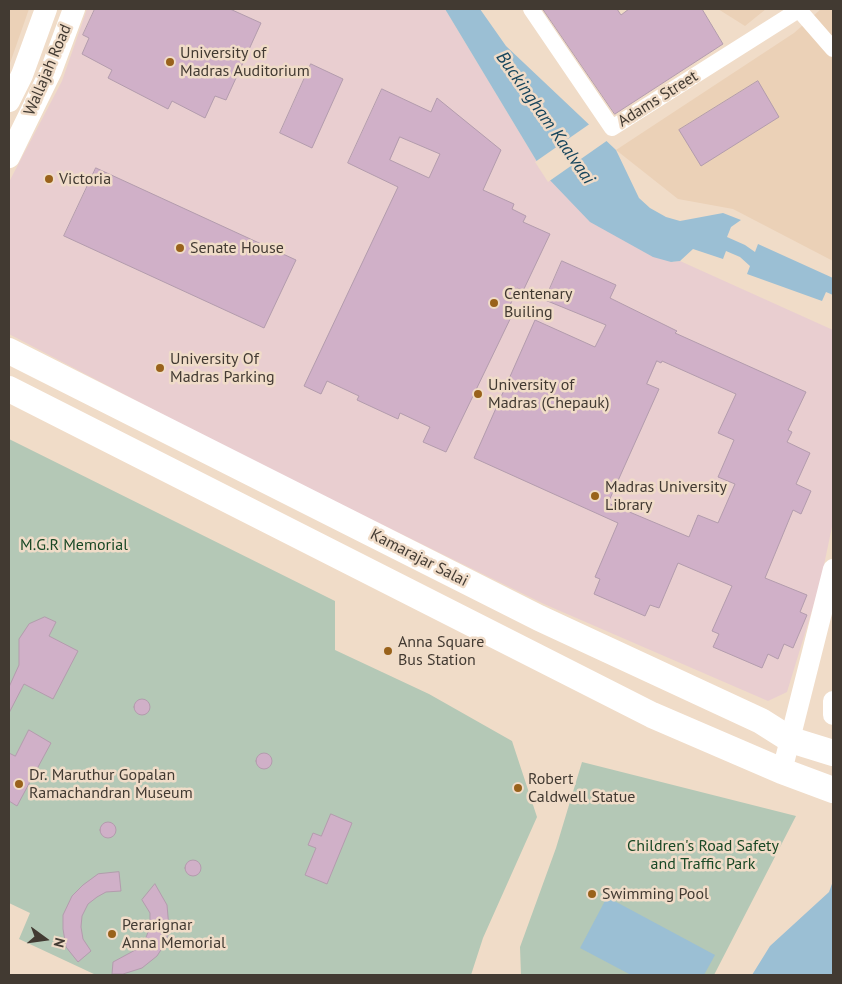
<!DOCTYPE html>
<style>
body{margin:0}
#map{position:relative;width:842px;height:984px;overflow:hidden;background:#f0dcc8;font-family:"PT Sans",sans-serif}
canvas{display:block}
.frame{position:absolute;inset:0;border:10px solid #423a32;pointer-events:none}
.north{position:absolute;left:20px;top:914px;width:50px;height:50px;-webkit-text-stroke:4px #f0dcc8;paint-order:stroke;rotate:104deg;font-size:14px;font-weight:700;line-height:20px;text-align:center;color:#423a32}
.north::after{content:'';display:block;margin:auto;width:18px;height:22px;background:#423a32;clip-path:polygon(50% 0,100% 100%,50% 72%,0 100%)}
</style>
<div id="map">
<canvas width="842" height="984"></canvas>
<div class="frame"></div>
<div class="north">N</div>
</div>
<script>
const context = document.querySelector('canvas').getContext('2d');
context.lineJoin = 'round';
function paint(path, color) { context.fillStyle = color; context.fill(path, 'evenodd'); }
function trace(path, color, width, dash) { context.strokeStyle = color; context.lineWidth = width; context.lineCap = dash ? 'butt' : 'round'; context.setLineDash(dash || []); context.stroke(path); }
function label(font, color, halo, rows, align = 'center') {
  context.font = font + ' "PT Sans",sans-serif'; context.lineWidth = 5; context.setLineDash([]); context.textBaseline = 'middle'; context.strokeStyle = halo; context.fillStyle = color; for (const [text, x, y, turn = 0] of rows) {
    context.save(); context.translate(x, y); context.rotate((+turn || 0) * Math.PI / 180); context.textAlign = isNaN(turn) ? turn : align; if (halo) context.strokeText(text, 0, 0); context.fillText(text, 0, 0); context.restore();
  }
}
paint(new Path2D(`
 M 9,9 L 29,9 L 9,66 Z
 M 718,9 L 766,9 L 745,26 Z
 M 821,9 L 833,9 L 833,261 L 733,209 L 678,199 L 616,150 L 794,33 Z`), '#ebd1b7');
paint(new Path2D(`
 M 87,9 L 445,9 L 545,175 L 671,262 L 680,261 L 833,330 L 833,522 L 820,584 L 787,692 L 768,701 L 544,604 L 236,453 L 9,334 L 9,182 L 62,81 Z`), '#e9ced0');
paint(new Path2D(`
 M 9,439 L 335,601 L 335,650 L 429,694 L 512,741 L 537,817 L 483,938 L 471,975 L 96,975 L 19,939 L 30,913 L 9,903 Z
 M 582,762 L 796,816 L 714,975 L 521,975 L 520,947 L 556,848 Z`), '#b4c8b6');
paint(new Path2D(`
 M 445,9 L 480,9 L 506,46 L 616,150 L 639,198 L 650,208 L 666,217 L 680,221 L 723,213 L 741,220 L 731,227 L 727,237 L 745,245 L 755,252 L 758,244 L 833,278 L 833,295 L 826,292 L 822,301 L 747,274 L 750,266 L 740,257 L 726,251 L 723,259 L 693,249 L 680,261 L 671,262 L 653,257 L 590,222 L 545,175 Z
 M 833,881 L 833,975 L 752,975 L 770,946 L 829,892 Z
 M 607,897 L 715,955 L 704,975 L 631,975 L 580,948 Z`), '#9bbfd4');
paint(new Path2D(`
 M 591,123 L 608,140 L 548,182 L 535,162 Z`), '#f0dcc8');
const building = new Path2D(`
 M 95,9 L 230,9 L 261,23 L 226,100 L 215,96 L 205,118 L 172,101 L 168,109 L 108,78 L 112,70 L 82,54 L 89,38 L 83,35 Z
 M 543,9 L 617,9 L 621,15 L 629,9 L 702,9 L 723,44 L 615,114 Z
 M 311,64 L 343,79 L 312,148 L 280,133 Z
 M 758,81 L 779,117 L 701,166 L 679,130 Z
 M 382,89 L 431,112 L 437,98 L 501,150 L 483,190 L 514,204 L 512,209 L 526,216 L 523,222 L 550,234 L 523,291 L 517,288 L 509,308 L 514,311 L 446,452 L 423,442 L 430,427 L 400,413 L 398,419 L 357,400 L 359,396 L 327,381 L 321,394 L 304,386 L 398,187 L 348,163 ZM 400,137 L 440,154 L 429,178 L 390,160 Z
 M 96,168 L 296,260 L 264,328 L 64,236 Z
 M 562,261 L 616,285 L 610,298 L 677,331 L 675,333 L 806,392 L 788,430 L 792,432 L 787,442 L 810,453 L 796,484 L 811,491 L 801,514 L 793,510 L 765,578 L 807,595 L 800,612 L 807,615 L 793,648 L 784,644 L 778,659 L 768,654 L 762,668 L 713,647 L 719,634 L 712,631 L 732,586 L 678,563 L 659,608 L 650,605 L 645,616 L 594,594 L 600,579 L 595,577 L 618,523 L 474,458 L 535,320 L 595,347 L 606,325 L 545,300 ZM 657,361 L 661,363 L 662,361 L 736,394 L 718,433 L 734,440 L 718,477 L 735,484 L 718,523 L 698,515 L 689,537 L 608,503 L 659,389 L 647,384 Z
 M 45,617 L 56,622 L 49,636 L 78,651 L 53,699 L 24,684 L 9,713 L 9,687 L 19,665 L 19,639 L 29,624 Z
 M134 707a8 8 0 1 1 16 0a8 8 0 1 1-16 0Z
 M 29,730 L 51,743 L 17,806 L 9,801 L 9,753 L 15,756 Z
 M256 761a8 8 0 1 1 16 0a8 8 0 1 1-16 0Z
 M 331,814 L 352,823 L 327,884 L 305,875 L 316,848 L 308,845 L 313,833 L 321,836 Z
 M100 830a8 8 0 1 1 16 0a8 8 0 1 1-16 0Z
 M185 868a8 8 0 1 1 16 0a8 8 0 1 1-16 0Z
 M 119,872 L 121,891 L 106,892 L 97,897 L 88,904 L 82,916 L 81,927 L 83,939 L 91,951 L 78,962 L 66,947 L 63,929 L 63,915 L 72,896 L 83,885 L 98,874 Z
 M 155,884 L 167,905 L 169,928 L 166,942 L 157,956 L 142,968 L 123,974 L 112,974 L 113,962 L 139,948 L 145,940 L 150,927 L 150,913 L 142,900 Z`);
paint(building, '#d0b0c8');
trace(building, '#b39cad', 1);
trace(new Path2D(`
 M 531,9 L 612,128 L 800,9
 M 799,10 L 833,49`), '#fff', 16);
trace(new Path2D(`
 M 833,701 L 833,715
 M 782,771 L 833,569`), '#fff', 20);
trace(new Path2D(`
 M 9,101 L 22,75 L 46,9
 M 9,157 L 51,71 L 74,9`), '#fff', 22);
trace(new Path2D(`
 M 9,351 L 539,618 L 761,721 L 791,740 L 833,753
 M 9,389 L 652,715 L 782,771 L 833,790`), '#fff', 26);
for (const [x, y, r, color] of [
 [170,62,5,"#99621b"],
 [49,179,5,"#99621b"],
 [180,248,5,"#99621b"],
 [494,303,5,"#99621b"],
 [160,368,5,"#99621b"],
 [478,394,5,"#99621b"],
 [595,496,5,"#99621b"],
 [388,651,5,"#99621b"],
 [19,784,5,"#99621b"],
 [518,788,5,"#99621b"],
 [592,894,5,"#99621b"],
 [112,934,5,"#99621b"]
]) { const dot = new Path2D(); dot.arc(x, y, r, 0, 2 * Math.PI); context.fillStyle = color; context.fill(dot); trace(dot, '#f0dcc8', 2); }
label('16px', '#423a32', '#f0dcc8', [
 ["University of",180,53],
 ["Madras Auditorium",180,71],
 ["Victoria",59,179],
 ["Senate House",190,248],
 ["Centenary",504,294],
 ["Builing",504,312],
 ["University Of",170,359],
 ["Madras Parking",170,377],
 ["University of",488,385],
 ["Madras (Chepauk)",488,403],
 ["Madras University",605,487],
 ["Library",605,505],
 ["Anna Square",398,642],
 ["Bus Station",398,660],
 ["Dr. Maruthur Gopalan",29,775],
 ["Ramachandran Museum",29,793],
 ["Robert",528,779],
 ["Caldwell Statue",528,797],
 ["Swimming Pool",602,894],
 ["Perarignar",122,925],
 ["Anna Memorial",122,943]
], 'left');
label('16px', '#423a32', '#f0dcc8', [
 ["Wallajah Road",48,70,-67],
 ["Adams Street",658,99,-32],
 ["Kamarajar Salai",419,558,27]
]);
label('16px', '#194825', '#f0dcc8', [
 ["M.G.R Memorial",74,545],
 ["Children's Road Safety",703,846],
 ["and Traffic Park",703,864]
]);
label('italic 18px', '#16455c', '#f0dcc8', [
 ["Buckingham Kaalvaai",545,118,55]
]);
</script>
